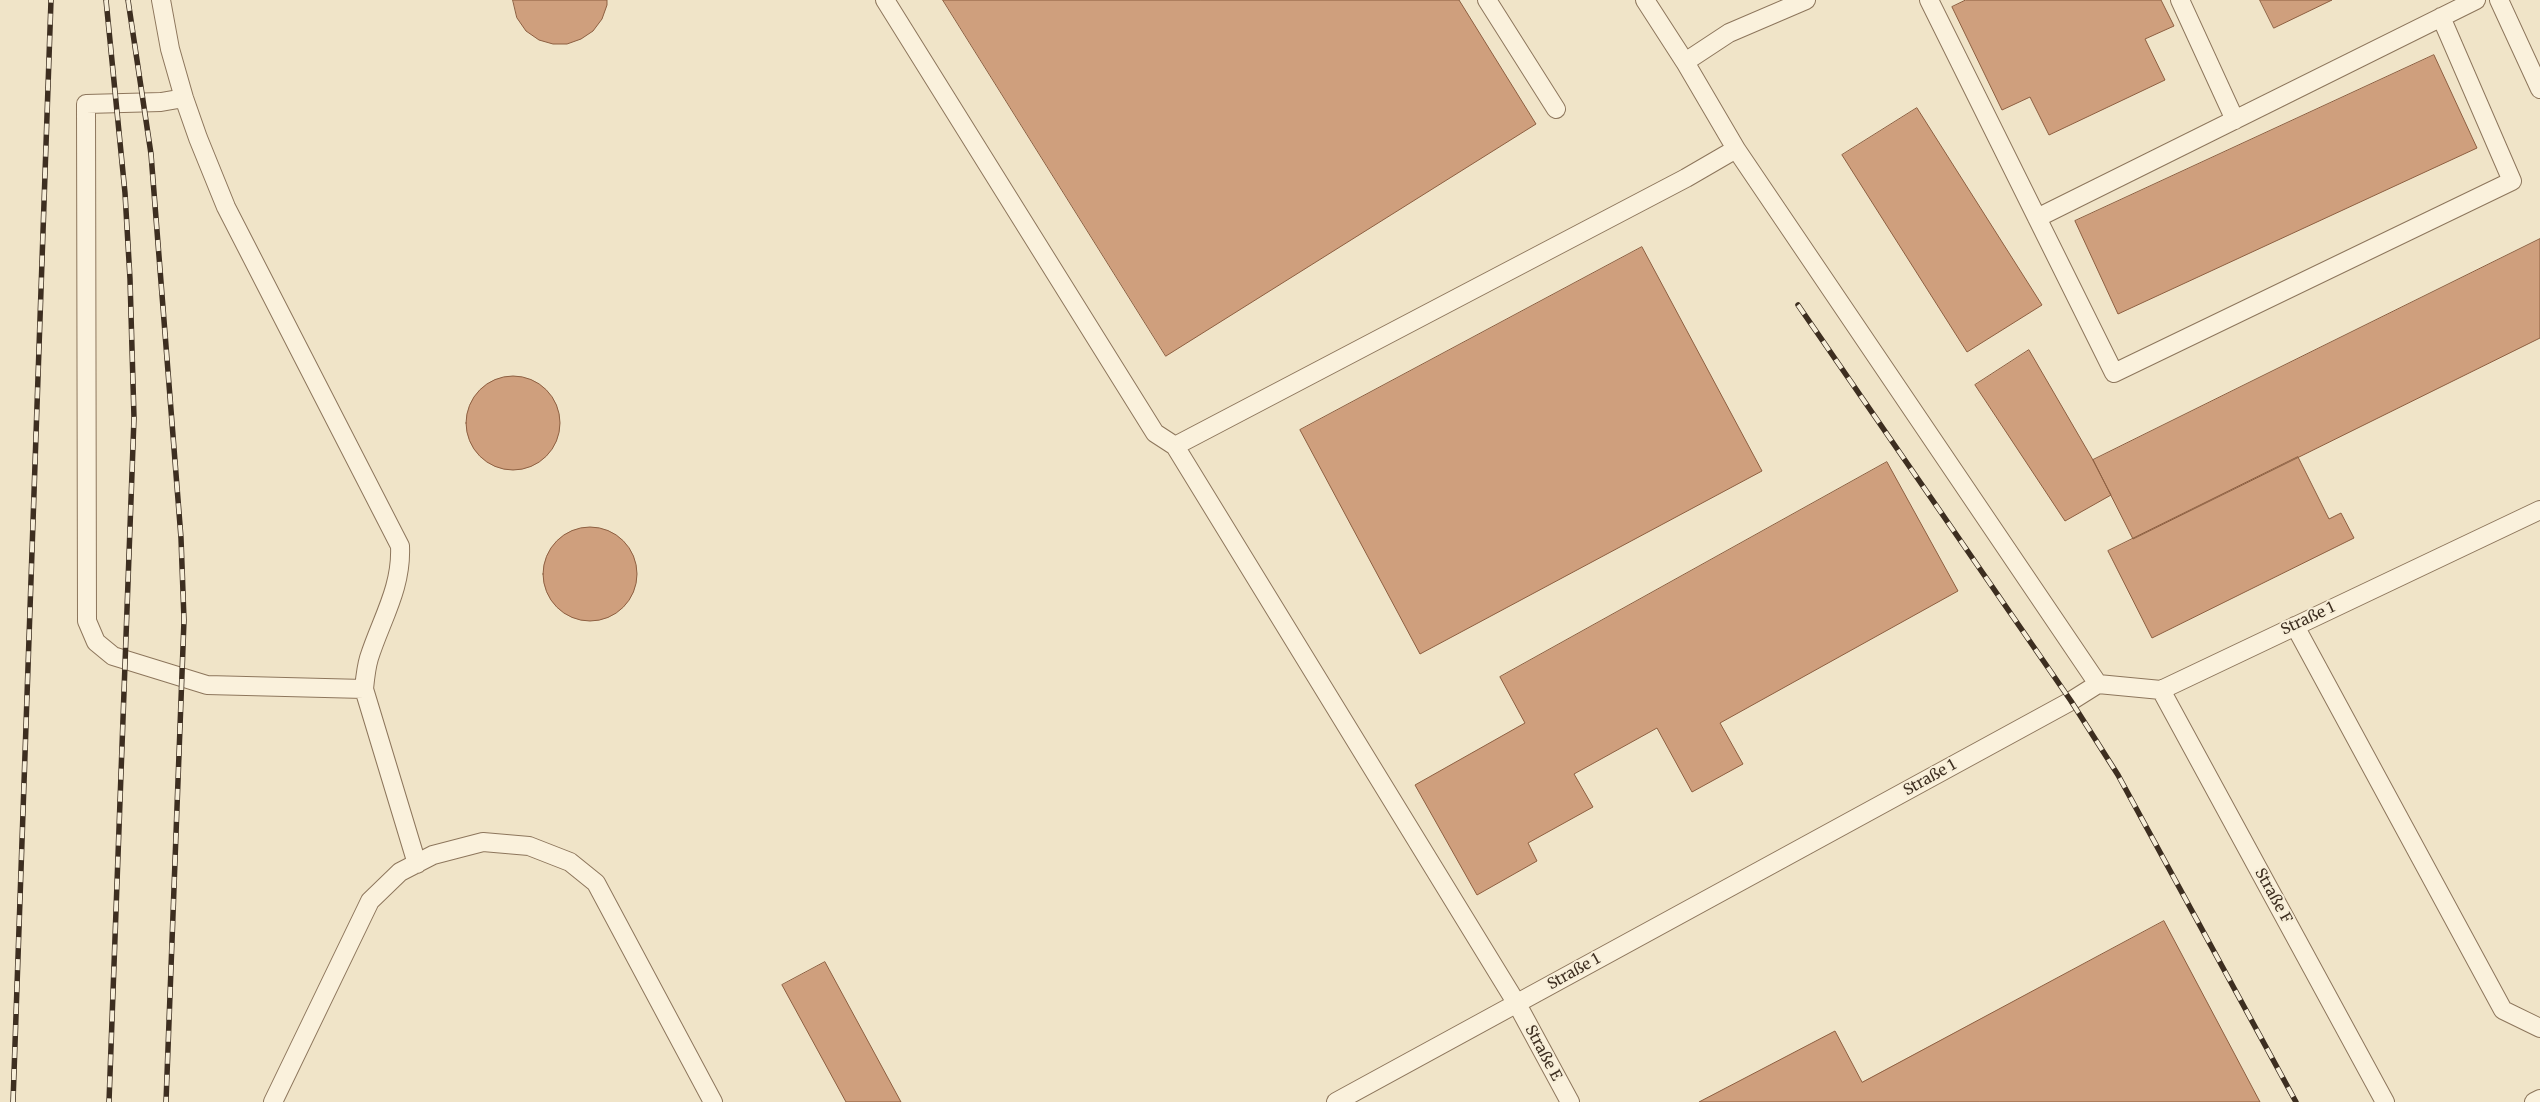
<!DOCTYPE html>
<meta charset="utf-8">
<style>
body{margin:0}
canvas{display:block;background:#f0e4c8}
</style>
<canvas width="2540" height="1102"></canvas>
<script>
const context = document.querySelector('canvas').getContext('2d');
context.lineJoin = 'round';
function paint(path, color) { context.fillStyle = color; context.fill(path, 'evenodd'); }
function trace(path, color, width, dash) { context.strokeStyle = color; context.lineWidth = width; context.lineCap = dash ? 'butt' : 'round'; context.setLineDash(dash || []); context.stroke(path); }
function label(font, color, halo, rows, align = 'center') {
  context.font = font + ' Merriweather,serif'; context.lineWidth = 4; context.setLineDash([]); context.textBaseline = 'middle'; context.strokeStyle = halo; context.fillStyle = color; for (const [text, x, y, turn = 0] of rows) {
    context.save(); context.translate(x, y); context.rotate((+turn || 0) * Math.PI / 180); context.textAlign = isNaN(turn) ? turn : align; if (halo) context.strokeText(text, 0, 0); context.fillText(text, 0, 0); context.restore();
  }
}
const building = new Path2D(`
 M 513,0 L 607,0 L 607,5 L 602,19 L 593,31 L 581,39 L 567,44 L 553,44 L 539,40 L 526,31 L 517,18 Z
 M 943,0 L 1459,0 L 1536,124 L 1166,356 Z
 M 1966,0 L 2161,0 L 2174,26 L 2145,39 L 2165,80 L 2049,135 L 2030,97 L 2002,110 L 1952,7 Z
 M 2260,0 L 2332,0 L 2274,28 Z
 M 2434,55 L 2477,148 L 2118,314 L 2075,221 Z
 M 1917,108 L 2042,305 L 1967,352 L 1842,155 Z
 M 2540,239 L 2540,338 L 2133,539 L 2093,460 Z
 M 1642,247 L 1762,471 L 1420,654 L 1300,430 Z
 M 2029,350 L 2093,460 L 2111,495 L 2065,521 L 1975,385 Z
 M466 423a47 47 0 1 1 94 0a47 47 0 1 1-94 0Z
 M 2298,457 L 2329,519 L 2341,513 L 2354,538 L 2152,638 L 2108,551 Z
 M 1887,462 L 1958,591 L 1720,723 L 1743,764 L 1692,792 L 1657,728 L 1574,774 L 1593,807 L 1528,843 L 1537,861 L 1477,895 L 1415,785 L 1525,723 L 1500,677 Z
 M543 574a47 47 0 1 1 94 0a47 47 0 1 1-94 0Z
 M 2164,921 L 2260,1102 L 1699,1102 L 1835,1031 L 1862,1082 Z
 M 825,962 L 901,1102 L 846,1102 L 782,985 Z`);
paint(building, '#cf9f7d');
trace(building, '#8d5f41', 1);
const service = new Path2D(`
 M 161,0 L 170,49 L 184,98 L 198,138 L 226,207 L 400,546 C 402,588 381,620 369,658 C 366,668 365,679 364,689 L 417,864
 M 885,0 L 1155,433 L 1175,446 L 1517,1004 L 1570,1102
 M 1487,0 L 1556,109
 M 1645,0 L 1685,62 L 1736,149 L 2098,684
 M 1929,0 L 2114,373 L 2512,181 L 2441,17
 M 2180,0 L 2235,120
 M 2499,0 L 2540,89
 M 1685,62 L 1729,33 L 1806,0
 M 184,98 L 161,102 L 86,104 L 87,621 L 96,642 L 113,656 L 207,685 L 364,689
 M 2037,218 L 2476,0
 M 1175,446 L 1686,178 L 1736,149
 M 2295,626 L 2503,1010 L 2540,1028
 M 2161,690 L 2385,1102
 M 273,1102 L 370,901 L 400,872 L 433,855 L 483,842 L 529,846 L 570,862 L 596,883 L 713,1102
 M 1336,1102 L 2071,701 L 2098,684 L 2161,690 L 2540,510
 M 2534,1102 L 2540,1099`);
trace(service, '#8d765c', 20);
trace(service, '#faf1dc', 18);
const rail = new Path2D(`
 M 106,0 L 125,193 L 130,279 L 134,418 L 109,1102
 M 128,0 L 151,154 L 181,538 L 184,620 L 166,1102
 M 1798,305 L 2071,701 L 2118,775 L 2296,1102
 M 13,1102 L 51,0`);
trace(rail, '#3d2e20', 5.5);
trace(rail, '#f7eed8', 4, [11]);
label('15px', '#3d2e20', '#f7eed8', [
 ["Straße 1",2308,619,-25],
 ["Straße 1",1930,778,-29],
 ["Straße F",2273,896,61],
 ["Straße 1",1574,972,-29],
 ["Straße E",1543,1053,62]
]);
</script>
